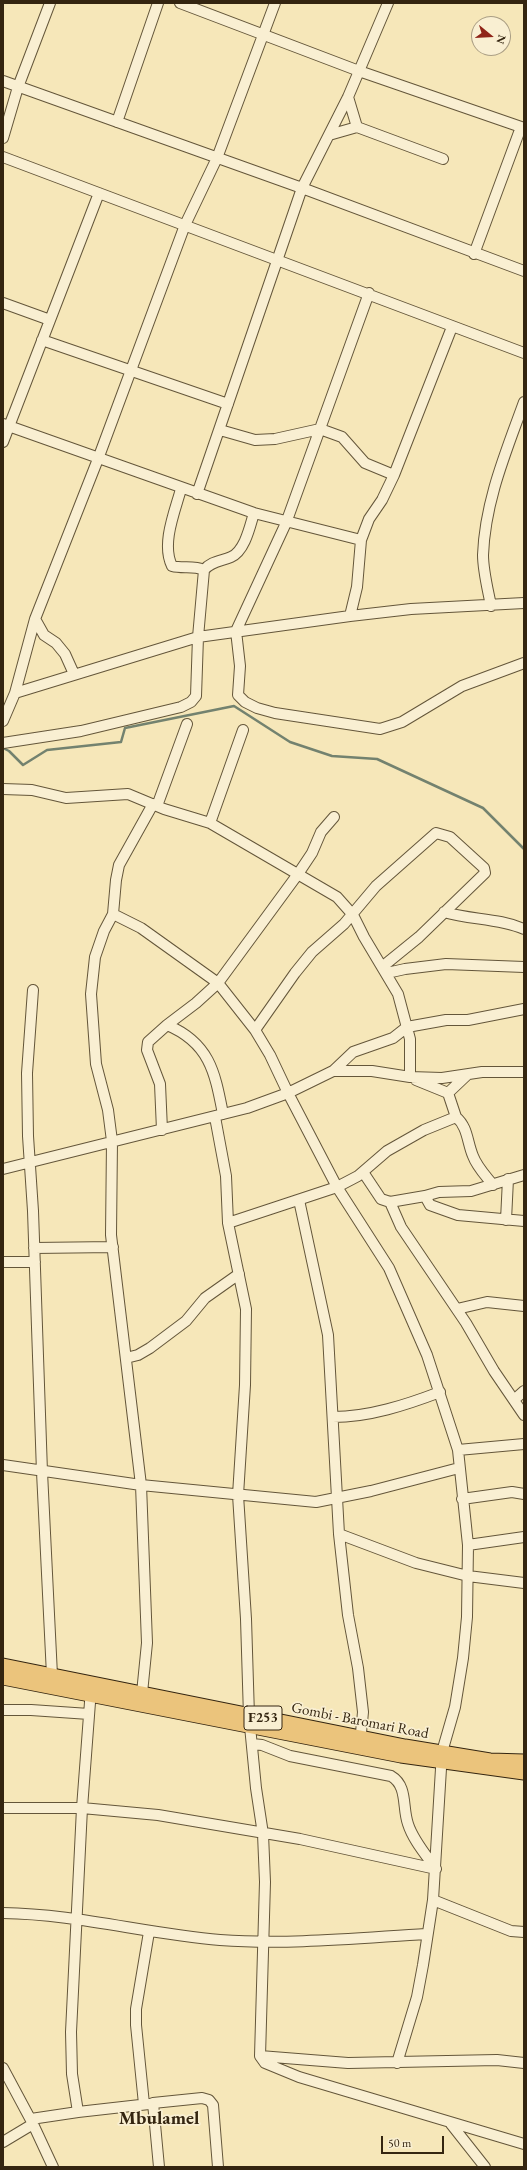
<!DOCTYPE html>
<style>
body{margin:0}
#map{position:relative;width:527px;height:2170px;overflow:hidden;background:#f6e7b9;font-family:"EB Garamond",serif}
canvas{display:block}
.frame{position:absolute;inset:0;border:4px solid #342510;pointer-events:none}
.north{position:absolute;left:471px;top:16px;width:40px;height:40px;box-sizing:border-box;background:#f9efd2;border:1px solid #aa9e84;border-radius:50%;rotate:108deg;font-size:11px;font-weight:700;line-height:16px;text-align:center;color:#342510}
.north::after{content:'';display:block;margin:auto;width:14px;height:18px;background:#8f2418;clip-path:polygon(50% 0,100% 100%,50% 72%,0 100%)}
.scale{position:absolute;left:381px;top:2136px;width:63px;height:18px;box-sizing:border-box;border:2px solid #342510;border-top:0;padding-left:5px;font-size:12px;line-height:14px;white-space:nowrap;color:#342510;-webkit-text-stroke:3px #f9efd2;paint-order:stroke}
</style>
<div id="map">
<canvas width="527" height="2170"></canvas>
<div class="frame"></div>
<div class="north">N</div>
<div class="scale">50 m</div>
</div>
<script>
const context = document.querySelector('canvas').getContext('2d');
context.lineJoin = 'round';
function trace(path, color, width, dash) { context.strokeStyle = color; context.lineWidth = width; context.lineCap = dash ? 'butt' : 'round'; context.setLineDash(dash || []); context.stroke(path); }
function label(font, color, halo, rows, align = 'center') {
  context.font = font + ' "EB Garamond",serif'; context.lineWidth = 3.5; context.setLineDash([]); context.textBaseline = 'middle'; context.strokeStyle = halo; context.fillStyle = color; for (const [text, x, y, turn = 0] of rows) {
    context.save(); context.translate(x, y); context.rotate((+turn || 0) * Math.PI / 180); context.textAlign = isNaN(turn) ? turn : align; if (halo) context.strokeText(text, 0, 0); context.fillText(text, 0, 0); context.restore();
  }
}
trace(new Path2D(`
 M 3,748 L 9,751 L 23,765 L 47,750 L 121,742 L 125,728 L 234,706 L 290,742 L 332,756 L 377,759 L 483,808 L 524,849`), '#73826f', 2.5);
const minor = new Path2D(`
 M 180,3 L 359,71 L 524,128
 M 3,81 L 302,188 L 524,271
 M 348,97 L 357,127
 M 117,122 L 158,3
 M 329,135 L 357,127 L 443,159
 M 3,138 L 18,87 L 50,3
 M 3,157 L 524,353
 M 474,254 L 521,127
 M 369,293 L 286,523 L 236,631 L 240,666 L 238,695 L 245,702 L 257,708 L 275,713 L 380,729 L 402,722 L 462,686 L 524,663
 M 3,303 L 50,320
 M 42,340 L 228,404
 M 3,424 L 254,513 L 361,540
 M 220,430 L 255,440 L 275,439 L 320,429 L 342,437 L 365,463 L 394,475
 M 3,442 L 99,193
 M 181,489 C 175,511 161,544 172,566 C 183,569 193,565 204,570
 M 197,494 L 302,188 L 348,97 L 388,3
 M 491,606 C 488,590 483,571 483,555 C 485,501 506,452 524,402
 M 350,616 L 357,587 L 361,540 L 369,519 L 382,500 L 394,475 L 452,327
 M 74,674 L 65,654 L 56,643 L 44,635 L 35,619 L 98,459 L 185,225 L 217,158 L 275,3
 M 15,693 L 198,637 L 350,616 L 411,609 L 524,603
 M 3,721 L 15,693 L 35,619
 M 3,743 L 81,731 L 181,707 L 191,702 L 196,696 L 198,637 L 204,570 C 211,561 222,561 231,557 C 245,551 250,526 254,513
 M 3,789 L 32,790 L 66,798 L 128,794 L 164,809 L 210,823 L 337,897 L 353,915 L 364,937 L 398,994 L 410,1039 L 410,1077
 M 157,806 L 187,724
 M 210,823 L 243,730
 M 444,912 C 471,920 498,918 524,929
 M 113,914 L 141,928 L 218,983 L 255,1030 L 270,1055 L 288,1093 L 333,1071 L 372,1071 L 410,1077 L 442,1078 L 482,1072 L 524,1072
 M 387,973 L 405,969 L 446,964 L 524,967
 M 33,990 L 27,1073 L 28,1136 L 33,1211 L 42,1472 L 52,1675
 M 255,1030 L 295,973 L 312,952 L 344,924 L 376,886 L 436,833 L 450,837 L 484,868 L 485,873 L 419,937 L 382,967
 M 333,1071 L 353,1052 L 393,1038 L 407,1027 L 446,1020 L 468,1020 L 524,1009
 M 448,1093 L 467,1075
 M 223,1114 C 215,1073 210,1043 167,1025 L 196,1003 L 218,983 L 298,874 L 312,853 L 321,832 L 334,817
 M 215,1117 L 226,1176 L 228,1223 L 246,1309 L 245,1385 L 238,1495 L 246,1619 L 249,1716 L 256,1788 L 263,1834 L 265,1882 L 260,2056 L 265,2063 L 299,2077 L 524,2144
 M 456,1117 C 468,1127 467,1142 473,1156 C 477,1167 486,1176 493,1185
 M 162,1130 L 160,1084 L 147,1050 L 148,1042 L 167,1025
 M 3,1169 L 247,1108 L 288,1093 L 337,1187 L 389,1268 L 427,1355 L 458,1450 L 468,1545 L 467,1617 L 463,1658 L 455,1707 L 442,1752 L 433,1900 L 423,1965 L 417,1997 L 397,2063
 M 363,1172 L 381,1199 L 390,1202
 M 425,1196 L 439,1192 L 471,1191 L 524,1175
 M 299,1200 L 328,1335 L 339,1534 L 348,1615 L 358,1668 L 363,1712 L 360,1743
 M 506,1220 L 508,1179
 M 524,1221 L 458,1215 L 430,1205 L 425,1196 L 390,1202 L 401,1227 L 466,1323 L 494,1371 L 524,1415
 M 228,1223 L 337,1187 L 358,1176 L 387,1151 L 424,1130 L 456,1117 L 448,1093 L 416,1080
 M 34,1248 L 113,1247
 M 3,1262 L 35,1262
 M 457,1309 L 487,1302 L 524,1306
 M 126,1358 L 138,1355 L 150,1348 L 186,1321 L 205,1298 L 239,1274
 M 514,1400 L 524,1391
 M 333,1417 C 369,1417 406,1405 440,1392
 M 458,1450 L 524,1444
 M 3,1465 L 141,1485 L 316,1502 L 371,1491 L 459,1468
 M 462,1499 L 512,1492 L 524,1494
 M 339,1534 L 416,1563 L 468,1576 L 524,1583
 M 468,1545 L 524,1537
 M 142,1693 L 147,1643 L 141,1485 L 111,1235 L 112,1141 L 108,1110 L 96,1064 L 91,994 L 95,957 L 104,931 L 113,914 L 116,880 L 119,865 L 153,804
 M 3,1710 L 31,1710 L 89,1714
 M 252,1744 L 262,1745 L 290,1756 L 391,1776 C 408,1786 402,1807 408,1824 C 413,1840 426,1855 436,1869
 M 3,1808 L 82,1808 L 158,1815 L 300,1839 L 436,1869
 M 433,1900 L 511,1931 L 524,1932
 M 3,1913 C 76,1914 147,1934 220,1940 C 289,1945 358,1938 426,1934
 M 260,2056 L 348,2063 L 497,2060 L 524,2063
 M 3,2068 L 33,2124 L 53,2167
 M 144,2104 L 136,2025 L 136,2009 L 149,1932
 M 78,2112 L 72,2074 L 71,2032 L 82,1808 L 91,1689
 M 31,2119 L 78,2112 L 149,2104
 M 451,2124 L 485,2167
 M 3,2142 L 33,2124
 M 159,2167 L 153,2103 L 202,2098 L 209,2100 L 213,2105 L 218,2167`);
const major = new Path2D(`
 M 3,1665 L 405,1746 L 490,1760 L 524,1761
 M 3,1678 L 401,1756 L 524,1773`);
trace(minor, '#64563a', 12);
trace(major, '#342510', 15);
trace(minor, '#f9efd2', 10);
trace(major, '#ebc47c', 13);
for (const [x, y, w] of [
 [263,1718,38]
]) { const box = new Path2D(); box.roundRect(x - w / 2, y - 12, w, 24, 3); context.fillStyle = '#f9efd2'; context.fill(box); trace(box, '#342510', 1); }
label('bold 14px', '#342510', null, [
 ["F253",263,1718]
]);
label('15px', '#342510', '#f9efd2', [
 ["Gombi - Baromari Road",360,1721,11]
]);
label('bold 19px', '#342510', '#f9efd2', [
 ["Mbulamel",159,2119]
]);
</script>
